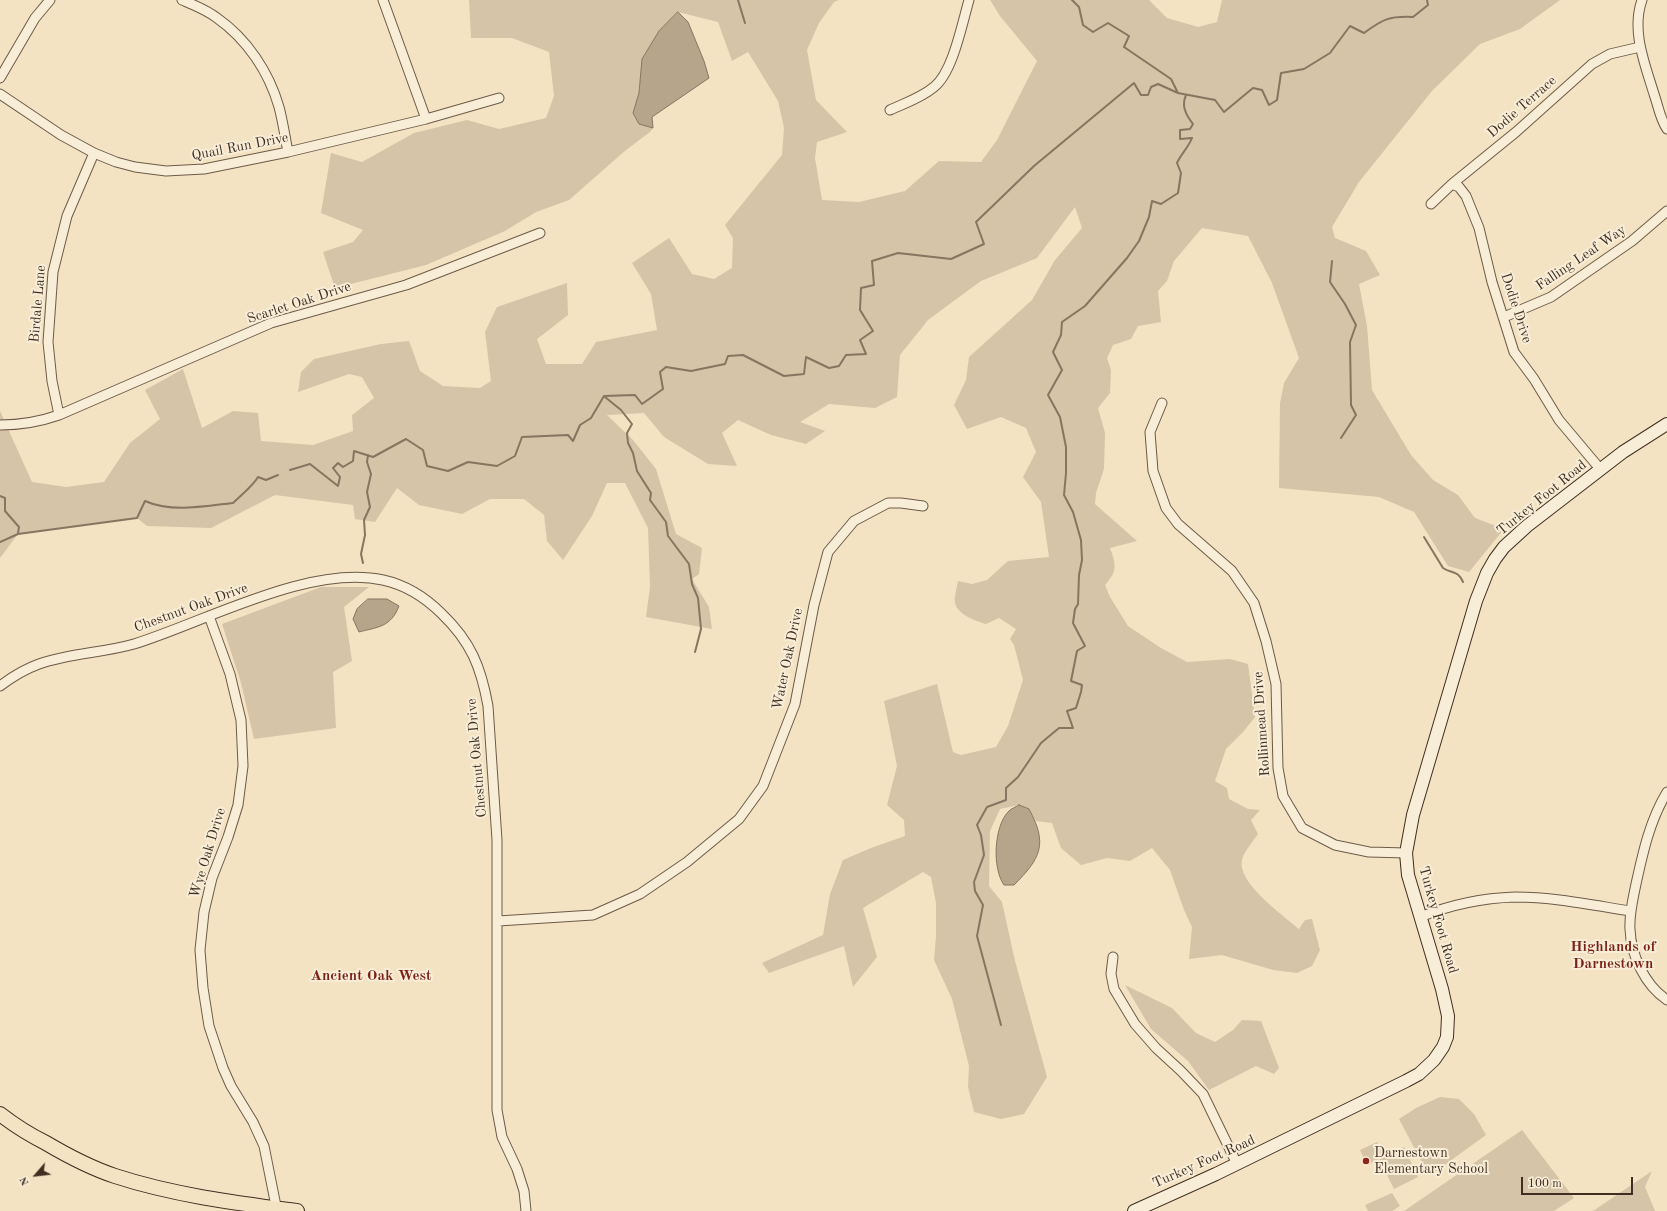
<!DOCTYPE html>
<style>
body{margin:0}
#map{position:relative;width:1667px;height:1211px;overflow:hidden;background:#f4e3c2;font-family:"Old Standard TT",serif}
canvas{display:block}
.north{position:absolute;left:16px;top:1155px;width:40px;height:40px;-webkit-text-stroke:3px #f8edd7;paint-order:stroke;rotate:242deg;font-size:11px;font-weight:700;line-height:16px;text-align:center;color:#3f2e21}
.north::after{content:'';display:block;margin:auto;width:14px;height:18px;background:#3f2e21;clip-path:polygon(50% 0,100% 100%,50% 72%,0 100%)}
.scale{position:absolute;left:1521px;top:1177px;width:112px;height:18px;box-sizing:border-box;border:2px solid #3f2e21;border-top:0;padding-left:5px;font-size:12px;line-height:14px;white-space:nowrap;color:#3f2e21;-webkit-text-stroke:3px #f8edd7;paint-order:stroke}
</style>
<div id="map">
<canvas width="1667" height="1211"></canvas>
<div class="north">N</div>
<div class="scale">100 m</div>
</div>
<script>
const context = document.querySelector('canvas').getContext('2d');
context.lineJoin = 'round';
function paint(path, color) { context.fillStyle = color; context.fill(path, 'evenodd'); }
function trace(path, color, width, dash) { context.strokeStyle = color; context.lineWidth = width; context.lineCap = dash ? 'butt' : 'round'; context.setLineDash(dash || []); context.stroke(path); }
function label(font, color, halo, rows, align = 'center') {
  context.font = font + ' "Old Standard TT",serif'; context.lineWidth = 4; context.setLineDash([]); context.textBaseline = 'middle'; context.strokeStyle = halo; context.fillStyle = color; for (const [text, x, y, turn = 0] of rows) {
    context.save(); context.translate(x, y); context.rotate((+turn || 0) * Math.PI / 180); context.textAlign = isNaN(turn) ? turn : align; if (halo) context.strokeText(text, 0, 0); context.fillText(text, 0, 0); context.restore();
  }
}
paint(new Path2D(`
 M 469,0 L 839,0 L 834,2 L 819,23 L 807,50 L 816,100 L 847,132 L 817,142 L 815,158 L 822,200 L 859,202 L 905,191 L 939,161 L 981,162 L 997,140 L 1037,61 L 1000,16 L 990,0 L 1149,0 L 1167,18 L 1198,27 L 1217,22 L 1222,0 L 1560,0 L 1520,29 L 1480,44 L 1432,91 L 1359,182 L 1332,227 L 1335,238 L 1366,251 L 1380,275 L 1359,284 L 1367,326 L 1372,390 L 1411,455 L 1433,480 L 1458,495 L 1475,518 L 1504,529 L 1469,572 L 1448,566 L 1414,512 L 1379,497 L 1279,488 L 1280,403 L 1284,383 L 1299,358 L 1272,283 L 1248,236 L 1202,228 L 1174,261 L 1167,281 L 1158,291 L 1161,322 L 1138,326 L 1131,339 L 1113,345 L 1107,358 L 1111,370 L 1110,393 L 1098,408 L 1105,433 L 1104,469 L 1096,493 L 1095,504 L 1137,541 L 1110,548 C 1116,564 1118,571 1105,585 L 1110,597 L 1128,626 L 1161,648 L 1187,662 L 1230,659 L 1248,664 L 1255,717 L 1244,731 L 1226,749 L 1215,781 L 1227,788 L 1229,799 L 1248,809 L 1260,810 L 1251,820 L 1258,834 C 1254,840 1243,853 1242,860 C 1237,883 1283,915 1299,929 L 1305,920 L 1312,919 L 1320,950 L 1312,966 L 1297,973 L 1273,970 L 1222,955 L 1189,959 L 1192,927 L 1184,910 L 1170,870 L 1152,848 L 1130,861 L 1107,858 L 1081,865 L 1061,848 L 1052,823 L 1036,821 L 1029,809 L 1019,805 L 1000,809 L 990,831 L 989,886 L 1002,902 L 1015,961 L 1047,1077 L 1024,1114 L 1001,1119 L 974,1112 L 968,1087 L 969,1066 L 952,999 L 934,960 L 936,936 L 936,903 L 931,877 L 923,872 L 863,908 L 877,957 L 853,987 L 844,946 L 769,973 L 762,963 L 823,935 L 830,894 L 843,860 L 871,848 L 905,836 L 904,820 L 887,805 L 897,766 L 884,701 L 937,684 L 953,752 L 961,755 L 996,747 L 1008,726 L 1023,680 L 1014,645 L 1010,639 L 1016,629 L 999,618 L 986,624 C 976,621 958,615 955,603 C 954,597 957,587 958,581 L 972,584 L 987,580 L 1008,561 L 1049,557 L 1041,502 L 1023,477 L 1036,452 L 1026,428 L 1001,417 L 967,429 L 954,405 L 966,380 L 969,357 L 1032,300 L 1055,260 L 1082,228 L 1075,207 L 1037,258 L 981,281 L 928,320 L 900,355 L 897,397 L 875,408 L 829,404 L 800,422 L 825,431 L 806,444 L 771,435 L 738,420 L 722,433 L 737,466 L 708,464 L 664,437 L 644,413 L 607,415 L 633,440 L 656,469 L 676,534 L 702,548 L 699,574 L 692,579 L 709,607 L 712,629 L 646,617 L 650,587 L 648,528 L 625,483 L 607,483 L 592,516 L 563,560 L 547,541 L 544,515 L 524,499 L 490,499 L 462,514 L 419,505 L 397,488 L 375,522 L 355,519 L 353,505 L 275,495 L 211,528 L 147,526 L 137,518 L 18,534 L 0,558 L 0,411 L 32,482 L 66,487 L 104,482 L 130,443 L 160,419 L 145,390 L 183,369 L 202,428 L 233,411 L 258,413 L 261,441 L 313,445 L 353,431 L 352,415 L 374,398 L 362,377 L 349,374 L 298,392 L 301,372 L 314,359 L 381,344 L 409,341 L 420,371 L 443,386 L 480,388 L 491,381 L 485,332 L 497,307 L 567,283 L 568,315 L 537,339 L 546,364 L 582,364 L 596,342 L 657,330 L 651,294 L 632,263 L 669,238 L 692,274 L 714,279 L 732,268 L 733,238 L 725,225 L 782,155 L 784,128 L 778,101 L 748,52 L 732,61 L 718,22 L 678,12 L 659,31 L 642,59 L 639,93 L 633,113 L 639,124 L 653,128 L 650,132 L 626,150 L 569,200 L 536,212 L 505,231 L 426,265 L 335,288 L 323,252 L 353,242 L 363,230 L 321,213 L 331,153 L 362,162 L 414,133 L 467,120 L 499,129 L 546,118 L 554,96 L 549,52 L 512,38 L 471,38 Z
 M 321,587 L 369,587 L 344,607 L 352,661 L 333,672 L 336,728 L 254,739 L 241,683 L 222,624 Z
 M 1125,985 L 1172,1008 L 1196,1033 L 1215,1042 L 1233,1030 L 1242,1020 L 1261,1021 L 1279,1068 L 1274,1074 L 1256,1066 L 1209,1090 L 1188,1061 L 1151,1029 Z
 M 1440,1097 L 1459,1099 L 1474,1114 L 1486,1135 L 1435,1172 L 1426,1170 L 1399,1119 L 1416,1108 Z
 M 1522,1130 L 1574,1198 L 1554,1211 L 1404,1211 Z
 M 1377,1142 L 1385,1156 L 1404,1147 L 1418,1177 L 1394,1189 L 1379,1159 L 1367,1165 L 1360,1150 Z
 M 1652,1171 L 1645,1187 L 1655,1211 L 1593,1211 Z
 M 1392,1193 L 1400,1206 L 1392,1211 L 1368,1211 L 1365,1205 Z`), '#d5c4a7');
const water = new Path2D(`
 M 678,12 L 688,22 L 704,61 L 709,78 L 652,117 L 653,128 L 639,124 L 633,113 L 639,93 L 642,59 L 659,31 Z
 M 368,599 L 387,599 L 399,606 C 391,627 378,627 359,632 L 353,619 L 357,609 Z
 M 1019,805 L 1029,809 C 1048,844 1041,858 1014,885 L 1004,885 C 992,868 994,827 1008,812 C 1010,809 1016,807 1019,805 Z`);
paint(water, '#b6a58b');
trace(water, '#867561', 1);
trace(new Path2D(`
 M 738,0 L 745,23
 M 1072,0 L 1079,7 L 1083,25 L 1093,32 L 1108,23 L 1129,36 L 1124,47 L 1171,79 L 1178,93 L 1215,100 L 1224,112 L 1253,88 L 1262,90 L 1269,105 L 1277,100 L 1281,73 L 1304,69 L 1330,53 L 1350,26 L 1364,33 C 1383,19 1389,16 1413,17 L 1428,5 L 1427,0
 M 1332,261 L 1330,282 L 1345,304 L 1356,325 L 1350,342 L 1351,405 L 1356,415 L 1341,438
 M 605,397 L 621,410 L 632,424 L 627,433 L 628,443 L 633,453 L 637,471 L 651,493 L 650,500 L 666,522 L 668,536 L 689,564 L 692,584 L 698,598 L 701,629 L 695,652
 M 290,470 L 310,464 L 338,486 L 340,477 L 333,468 L 338,463 L 343,467 L 353,461 L 354,451 L 373,457 L 406,439 L 423,450 L 427,466 L 448,471 L 468,462 L 497,466 L 515,456 L 522,437 L 568,435 L 573,441 L 580,425 L 591,418 L 604,396 L 635,395 L 642,404 L 663,389 L 660,372 L 666,367 L 691,371 L 725,364 L 728,356 L 743,355 L 784,376 L 804,374 L 806,357 L 829,368 L 839,366 L 846,355 L 866,354 L 860,340 L 873,331 L 860,310 L 861,288 L 874,285 L 872,261 L 898,253 L 951,259 L 984,244 L 976,222 L 1034,166 L 1134,83 L 1141,95 L 1148,95 L 1151,87 L 1158,84 L 1178,93
 M 0,496 L 5,498 L 5,511 L 19,527 L 18,533
 M 1424,537 L 1443,568 C 1452,574 1458,570 1463,582
 M 0,542 L 18,534 L 137,518 L 145,501 C 172,513 205,506 233,503 C 242,494 252,487 258,477 L 266,480 L 278,475
 M 363,563 L 361,554 L 365,535 L 364,520 L 370,507 L 367,492 L 371,474 L 367,462 L 368,455
 M 1001,1025 L 977,936 L 983,905 L 975,891 L 974,882 L 984,855 L 981,835 L 977,825 L 987,807 L 1006,800 L 1006,788 L 1018,777 L 1041,743 L 1059,728 L 1073,728 L 1067,711 L 1076,708 L 1081,692 L 1082,685 L 1071,681 L 1077,651 L 1085,646 L 1073,623 L 1075,609 L 1078,604 L 1079,575 L 1082,560 L 1081,540 L 1073,512 L 1064,495 L 1066,473 L 1066,447 L 1060,417 L 1048,395 L 1062,370 L 1053,352 L 1061,335 L 1062,322 L 1085,306 L 1127,258 L 1139,241 L 1149,217 L 1152,201 L 1161,204 L 1178,193 L 1181,173 L 1177,163 C 1181,154 1188,148 1192,138 L 1180,139 L 1180,130 L 1190,129 L 1193,124 C 1186,115 1181,106 1186,95`), '#867561', 2);
const street = new Path2D(`
 M 182,0 C 194,5 207,10 217,18 C 247,39 269,72 279,107 C 283,122 285,137 288,152
 M 383,0 L 426,119
 M 1642,0 C 1631,31 1645,64 1654,94 C 1658,105 1660,119 1667,129
 M 0,78 L 35,18 L 50,0
 M 0,94 L 61,135 L 94,153 L 116,162 L 135,167 L 166,171 L 204,169 L 288,152 L 426,119 L 499,98
 M 890,110 C 905,103 921,98 934,87 C 953,72 962,24 969,0
 M 1452,184 L 1459,187 L 1466,196 L 1479,228 L 1492,282 L 1514,352 L 1534,379 L 1559,420 L 1601,470
 M 1431,204 L 1452,184 L 1516,132 L 1592,64 L 1610,54 L 1640,47
 M 1504,317 L 1551,297 L 1632,241 L 1667,211
 M 1162,403 L 1150,432 L 1153,471 L 1166,508 L 1178,524 L 1232,571 L 1254,603 L 1266,641 L 1276,684 L 1278,768 L 1283,796 L 1302,828 L 1335,845 L 1369,852 L 1406,853
 M 59,415 L 52,381 L 48,342 L 53,272 L 67,216 L 94,153
 M 0,425 C 21,425 39,422 59,415 L 271,323 L 406,285 L 540,233
 M 209,616 L 230,674 L 241,720 L 243,766 L 238,805 L 228,837 L 212,878 L 204,912 L 200,950 L 203,988 L 209,1026 L 223,1068 L 231,1086 L 253,1122 L 264,1146 L 277,1211
 M 0,686 C 12,677 25,669 39,664 C 70,653 103,653 134,644 C 205,622 309,564 383,580 C 406,585 426,598 442,614 C 471,642 481,667 488,706 L 497,840 L 497,1110 L 502,1137 L 517,1169 L 524,1191 L 526,1211
 M 1667,792 C 1650,820 1643,852 1636,884 C 1633,899 1629,914 1630,929 C 1631,956 1645,985 1667,1000
 M 1420,917 C 1450,905 1482,898 1515,897 C 1554,897 1592,905 1630,911
 M 498,921 L 593,915 L 640,894 L 687,862 L 739,819 L 763,786 L 795,704 L 814,605 L 828,552 L 854,521 L 888,503 L 901,503 L 923,506
 M 1113,957 L 1111,974 L 1114,989 L 1135,1024 L 1156,1048 L 1181,1071 L 1203,1094 L 1237,1164`);
const secondary = new Path2D(`
 M 1134,1211 L 1216,1174 L 1406,1081 L 1419,1074 L 1434,1060 L 1443,1047 L 1447,1037 L 1448,1016 L 1442,989 L 1408,875 L 1406,853 L 1413,815 L 1476,601 L 1487,573 L 1495,559 L 1504,547 L 1527,526 L 1623,452 L 1667,424`);
const primary = new Path2D(`
 M 0,1114 C 14,1125 30,1135 46,1143 C 68,1156 91,1168 115,1176 C 173,1195 236,1203 297,1211`);
trace(street, '#6c5b49', 11);
trace(secondary, '#3f2e21', 14);
trace(primary, '#3f2e21', 16);
trace(street, '#f8edd7', 9);
trace(secondary, '#f8edd7', 12);
trace(primary, '#f4e3c2', 14);
for (const [x, y, r, color] of [
 [1366,1161,4,"#8f2418"]
]) { const dot = new Path2D(); dot.arc(x, y, r, 0, 2 * Math.PI); context.fillStyle = color; context.fill(dot); trace(dot, '#f8edd7', 1.5); }
label('14px', '#3f2e21', '#f8edd7', [
 ["Dodie Terrace",1522,107,-41],
 ["Quail Run Drive",240,147,-11],
 ["Falling Leaf Way",1581,258,-34],
 ["Scarlet Oak Drive",299,303,-18],
 ["Birdale Lane",38,304,-85],
 ["Dodie Drive",1516,308,72],
 ["Turkey Foot Road",1542,498,-39],
 ["Chestnut Oak Drive",191,608,-20],
 ["Water Oak Drive",788,659,-78],
 ["Rollinmead Drive",1262,724,-94],
 ["Chestnut Oak Drive",477,758,-95],
 ["Wye Oak Drive",208,853,-73],
 ["Turkey Foot Road",1438,920,74],
 ["Turkey Foot Road",1204,1162,-24]
]);
label('14px', '#3f2e21', '#f8edd7', [
 ["Darnestown",1374,1153],
 ["Elementary School",1374,1169]
], 'left');
label('bold 15px', '#7a1f14', '#f8edd7', [
 ["Highlands of",1613,947],
 ["Darnestown",1613,964],
 ["Ancient Oak West",371,976]
]);
</script>
